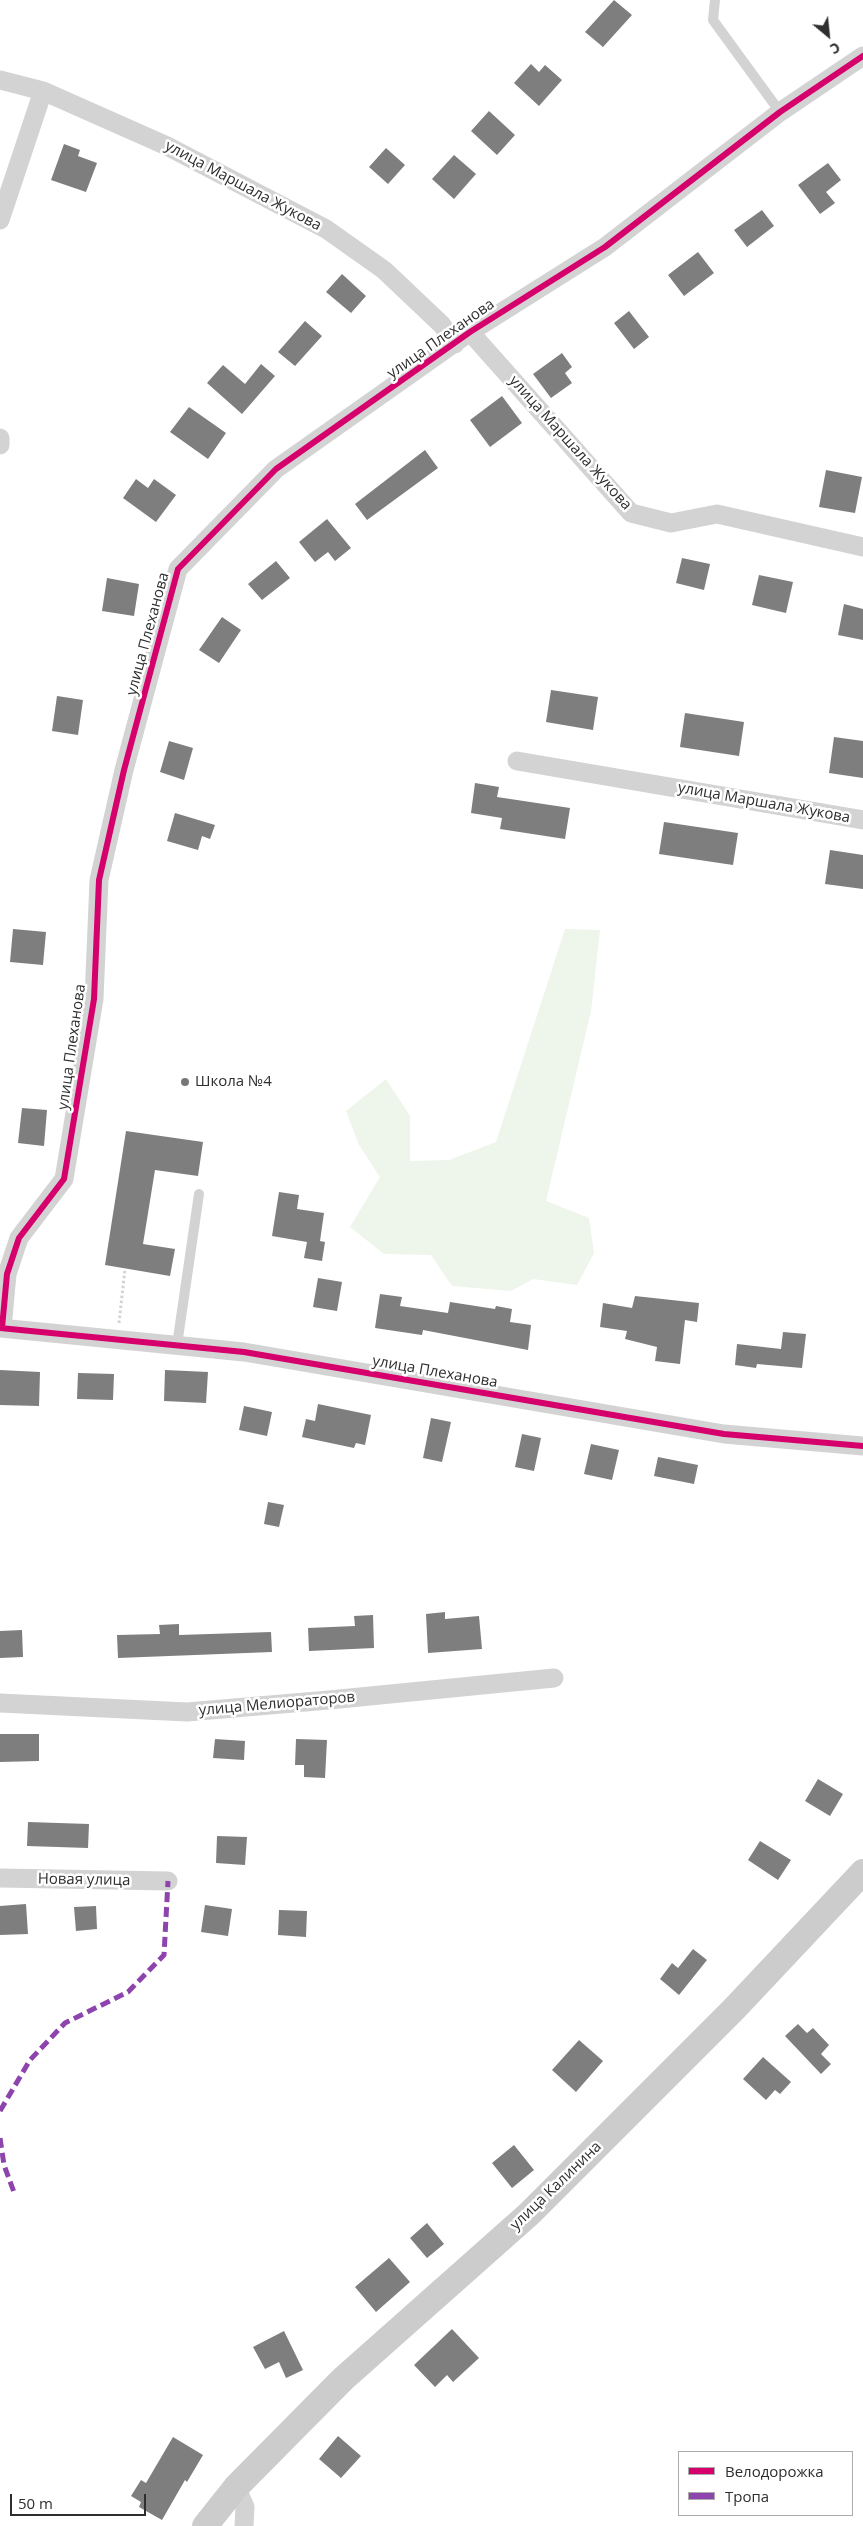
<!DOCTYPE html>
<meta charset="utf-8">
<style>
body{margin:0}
#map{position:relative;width:863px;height:2526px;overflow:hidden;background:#fff;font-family:"Open Sans",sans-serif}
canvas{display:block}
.legend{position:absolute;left:678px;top:2451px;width:175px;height:65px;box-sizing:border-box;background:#fff;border:1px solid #ababab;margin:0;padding:6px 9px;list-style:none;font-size:15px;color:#2e2e2e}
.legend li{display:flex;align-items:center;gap:10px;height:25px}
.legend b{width:25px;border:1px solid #ababab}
.north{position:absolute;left:803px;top:10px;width:50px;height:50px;-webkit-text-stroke:4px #fff;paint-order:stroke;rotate:152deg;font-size:14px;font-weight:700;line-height:20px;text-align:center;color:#2e2e2e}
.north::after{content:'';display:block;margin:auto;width:18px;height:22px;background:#2e2e2e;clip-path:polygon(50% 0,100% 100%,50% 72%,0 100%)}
.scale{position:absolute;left:10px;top:2494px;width:136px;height:22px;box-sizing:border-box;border:2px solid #2e2e2e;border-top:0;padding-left:6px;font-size:15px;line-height:18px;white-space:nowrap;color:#2e2e2e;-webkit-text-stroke:4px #fff;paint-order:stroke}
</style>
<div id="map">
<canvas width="863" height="2526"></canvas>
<ul class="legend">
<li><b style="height:6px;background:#d6006c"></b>Велодорожка</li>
<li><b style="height:6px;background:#8e44ad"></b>Тропа</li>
</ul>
<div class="north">С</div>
<div class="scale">50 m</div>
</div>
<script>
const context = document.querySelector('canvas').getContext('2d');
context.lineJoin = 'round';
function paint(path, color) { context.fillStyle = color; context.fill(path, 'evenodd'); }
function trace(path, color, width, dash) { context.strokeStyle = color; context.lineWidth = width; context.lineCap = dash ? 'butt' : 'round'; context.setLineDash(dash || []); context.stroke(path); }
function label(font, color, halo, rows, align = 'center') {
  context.font = font + ' "Open Sans",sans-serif'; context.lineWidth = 5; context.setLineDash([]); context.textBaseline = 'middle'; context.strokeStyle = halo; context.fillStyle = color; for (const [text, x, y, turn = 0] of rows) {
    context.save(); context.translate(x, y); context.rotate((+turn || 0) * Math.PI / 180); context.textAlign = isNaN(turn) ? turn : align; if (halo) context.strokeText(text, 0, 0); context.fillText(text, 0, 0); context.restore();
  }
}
paint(new Path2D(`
 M 565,929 L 600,930 L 591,1011 L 546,1201 L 589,1218 L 594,1253 L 577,1285 L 533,1279 L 511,1291 L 452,1286 L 431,1255 L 384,1254 L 350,1227 L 380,1177 L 359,1145 L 346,1111 L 386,1079 L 410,1116 L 410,1161 L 449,1160 L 496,1142 Z`), '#eef5eb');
paint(new Path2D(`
 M 614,0 L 632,15 L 603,47 L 585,32 Z
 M 531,64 L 539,72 L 545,65 L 562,80 L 539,106 L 514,83 Z
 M 489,111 L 515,135 L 497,155 L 471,131 Z
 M 64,144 L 80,150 L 78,156 L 97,163 L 86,192 L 51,180 Z
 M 386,148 L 405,165 L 388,184 L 369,167 Z
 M 454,155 L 476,174 L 454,199 L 432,179 Z
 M 828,163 L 841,180 L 826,192 L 835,203 L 820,214 L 798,185 Z
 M 762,210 L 774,226 L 747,247 L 734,230 Z
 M 698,252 L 714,273 L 684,296 L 668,275 Z
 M 342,274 L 366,296 L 351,313 L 326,292 Z
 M 629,311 L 649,337 L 634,349 L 614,323 Z
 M 305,321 L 322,336 L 295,366 L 278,352 Z
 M 562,353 L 572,367 L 565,373 L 572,383 L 551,398 L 533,374 Z
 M 261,364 L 275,376 L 242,414 L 207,383 L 223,365 L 245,384 Z
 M 502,396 L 522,423 L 490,447 L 470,420 Z
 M 189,407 L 226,433 L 208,459 L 170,432 Z
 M 425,450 L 438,468 L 367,520 L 355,504 Z
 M 826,470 L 862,477 L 855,513 L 819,507 Z
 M 136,479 L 148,488 L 154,479 L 176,495 L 156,522 L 123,498 Z
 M 327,519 L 351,548 L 335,561 L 328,552 L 315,562 L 299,542 Z
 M 682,558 L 710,564 L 704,590 L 676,583 Z
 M 276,561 L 290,578 L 262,600 L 248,584 Z
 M 759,575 L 793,582 L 786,613 L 752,605 Z
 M 107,578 L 139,584 L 134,616 L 102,611 Z
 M 844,604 L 863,609 L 863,640 L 838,635 Z
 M 222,617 L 241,630 L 219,663 L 199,650 Z
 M 551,690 L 598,697 L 593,730 L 546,722 Z
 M 57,696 L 83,700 L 78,735 L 52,731 Z
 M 685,713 L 744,722 L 739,756 L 680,747 Z
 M 834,737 L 863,741 L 863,778 L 829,773 Z
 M 169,741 L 193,748 L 184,780 L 160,772 Z
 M 475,783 L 499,787 L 497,797 L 570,808 L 565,839 L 500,829 L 502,818 L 471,813 Z
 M 175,813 L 215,825 L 210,839 L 202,836 L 198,850 L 167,841 Z
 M 664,822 L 738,833 L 733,865 L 659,854 Z
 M 830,850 L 863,855 L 863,889 L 825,884 Z
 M 13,929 L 46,932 L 43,965 L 10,962 Z
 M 22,1108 L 47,1110 L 44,1146 L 18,1143 Z
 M 126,1131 L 203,1142 L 198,1176 L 155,1170 L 143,1244 L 175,1249 L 170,1276 L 105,1265 Z
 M 279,1192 L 299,1195 L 297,1209 L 324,1213 L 320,1241 L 325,1242 L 322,1261 L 304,1258 L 307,1242 L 272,1236 Z
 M 318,1278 L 342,1282 L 337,1311 L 313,1307 Z
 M 380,1294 L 402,1297 L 400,1306 L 448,1313 L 450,1302 L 495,1309 L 496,1306 L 512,1309 L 510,1322 L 531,1325 L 528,1350 L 423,1330 L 422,1335 L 375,1328 Z
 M 635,1296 L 699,1303 L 697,1322 L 685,1320 L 680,1364 L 655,1361 L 657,1347 L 625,1339 L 627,1331 L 600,1327 L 603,1303 L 632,1308 Z
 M 783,1332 L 806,1334 L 802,1368 L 757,1364 L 756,1368 L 735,1365 L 737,1344 L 781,1349 Z
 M 0,1370 L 40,1372 L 39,1406 L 0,1405 Z
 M 165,1370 L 208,1372 L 206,1403 L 164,1401 Z
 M 78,1373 L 114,1374 L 113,1400 L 77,1399 Z
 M 318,1404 L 371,1415 L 365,1445 L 356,1443 L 354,1448 L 302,1437 L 306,1419 L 315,1421 Z
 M 244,1406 L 272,1412 L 267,1436 L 239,1430 Z
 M 431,1418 L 451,1422 L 442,1462 L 423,1458 Z
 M 522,1434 L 541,1438 L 534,1471 L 515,1467 Z
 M 591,1444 L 619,1450 L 612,1480 L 584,1474 Z
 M 658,1457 L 698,1465 L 694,1484 L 654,1476 Z
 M 268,1502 L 284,1505 L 279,1527 L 264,1524 Z
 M 445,1612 L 445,1619 L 479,1616 L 482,1649 L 428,1653 L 426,1614 Z
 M 373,1615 L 374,1648 L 309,1651 L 308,1628 L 355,1626 L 354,1616 Z
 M 179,1624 L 179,1635 L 271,1632 L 272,1652 L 118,1658 L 117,1635 L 160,1634 L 159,1625 Z
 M 22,1630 L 23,1657 L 0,1658 L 0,1631 Z
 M 0,1734 L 39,1734 L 39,1761 L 0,1762 Z
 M 215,1739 L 245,1741 L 244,1760 L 213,1758 Z
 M 296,1739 L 327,1740 L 325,1778 L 304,1777 L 304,1765 L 295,1765 Z
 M 818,1779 L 843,1794 L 830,1816 L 805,1801 Z
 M 28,1822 L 89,1824 L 88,1848 L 27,1846 Z
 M 217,1836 L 247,1837 L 245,1865 L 216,1863 Z
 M 760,1841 L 791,1860 L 778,1880 L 748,1860 Z
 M 26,1904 L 28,1934 L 0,1935 L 0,1906 Z
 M 205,1905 L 232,1909 L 228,1936 L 201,1932 Z
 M 96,1906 L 97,1929 L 76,1931 L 74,1907 Z
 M 279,1910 L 307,1911 L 306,1937 L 278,1935 Z
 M 693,1949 L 707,1960 L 679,1995 L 660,1979 L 672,1963 L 678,1968 Z
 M 798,2024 L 807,2033 L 813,2028 L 829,2045 L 821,2054 L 831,2064 L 821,2074 L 785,2036 Z
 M 579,2040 L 603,2061 L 576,2092 L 552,2070 Z
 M 763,2057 L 791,2082 L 780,2094 L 775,2090 L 766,2100 L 743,2079 Z
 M 514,2145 L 534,2170 L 512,2188 L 492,2163 Z
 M 427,2223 L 444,2244 L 427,2258 L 410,2238 Z
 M 389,2258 L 410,2282 L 376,2312 L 355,2287 Z
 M 452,2329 L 479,2358 L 453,2382 L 447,2375 L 435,2387 L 414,2365 Z
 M 284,2331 L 303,2370 L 286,2378 L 279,2362 L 265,2369 L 253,2347 Z
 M 338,2436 L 361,2456 L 341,2478 L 319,2459 Z
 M 173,2437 L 203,2455 L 187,2482 L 185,2480 L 162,2520 L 139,2507 L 141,2502 L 131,2496 L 141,2480 L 146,2483 Z`), '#7e7e7e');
trace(new Path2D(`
 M 119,1323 L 125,1269`), '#d3d3d3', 3, [2.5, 2.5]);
trace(new Path2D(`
 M 715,0 L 713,20 L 780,112
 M 177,1345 L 199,1194`), '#d3d3d3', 10);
trace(new Path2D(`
 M 0,80 L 43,91 L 167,146 L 326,229 L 384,270 L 442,325 L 455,344
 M 0,220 L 43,91
 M 470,332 L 631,513 L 671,523 L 717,514 L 863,547
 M 0,438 L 0,445
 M 517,761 L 863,820
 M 0,1328 L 244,1352 L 724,1434 L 863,1446
 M 2,1328 L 7,1274 L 19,1238 L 64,1179 L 94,999 L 99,880 L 124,770 L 178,569 L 276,469 L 470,332 L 605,247 L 780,112 L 863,56
 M 0,1703 L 187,1712 L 329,1700 L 554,1678
 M 0,1878 L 168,1881
 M 236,2487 L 245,2507 L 244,2526`), '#d3d3d3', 19);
trace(new Path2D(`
 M 205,2526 L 236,2487 L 343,2379 L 529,2214 L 734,2009 L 863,1872`), '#ccc', 26);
trace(new Path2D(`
 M 0,2111 L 30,2060 L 65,2023 L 128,1992 L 164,1955 L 168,1881
 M 0,2138 L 4,2165 L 15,2195`), '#8e44ad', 5, [10, 5]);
trace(new Path2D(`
 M 0,1328 L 244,1352 L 724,1434 L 863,1446
 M 2,1328 L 7,1274 L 19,1238 L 64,1179 L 94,999 L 99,880 L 124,770 L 178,569 L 276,469 L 470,332 L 605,247 L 780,112 L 863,56`), '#d6006c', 6);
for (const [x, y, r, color] of [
 [185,1082,5,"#777"]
]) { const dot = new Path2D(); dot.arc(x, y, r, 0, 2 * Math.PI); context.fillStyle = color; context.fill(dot); trace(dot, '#fff', 2); }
label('15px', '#2e2e2e', '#fff', [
 ["улица Маршала Жукова",243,186,28],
 ["улица Плеханова",441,339,-35],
 ["улица Маршала Жукова",570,443,48],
 ["улица Плеханова",148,634,-75],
 ["улица Маршала Жукова",764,803,10],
 ["улица Плеханова",72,1047,-82],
 ["улица Плеханова",435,1372,10],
 ["улица Мелиораторов",277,1704,-5],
 ["Новая улица",84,1880,1],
 ["улица Калинина",556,2186,-44]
]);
label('15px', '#2e2e2e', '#fff', [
 ["Школа №4",195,1082]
], 'left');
</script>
